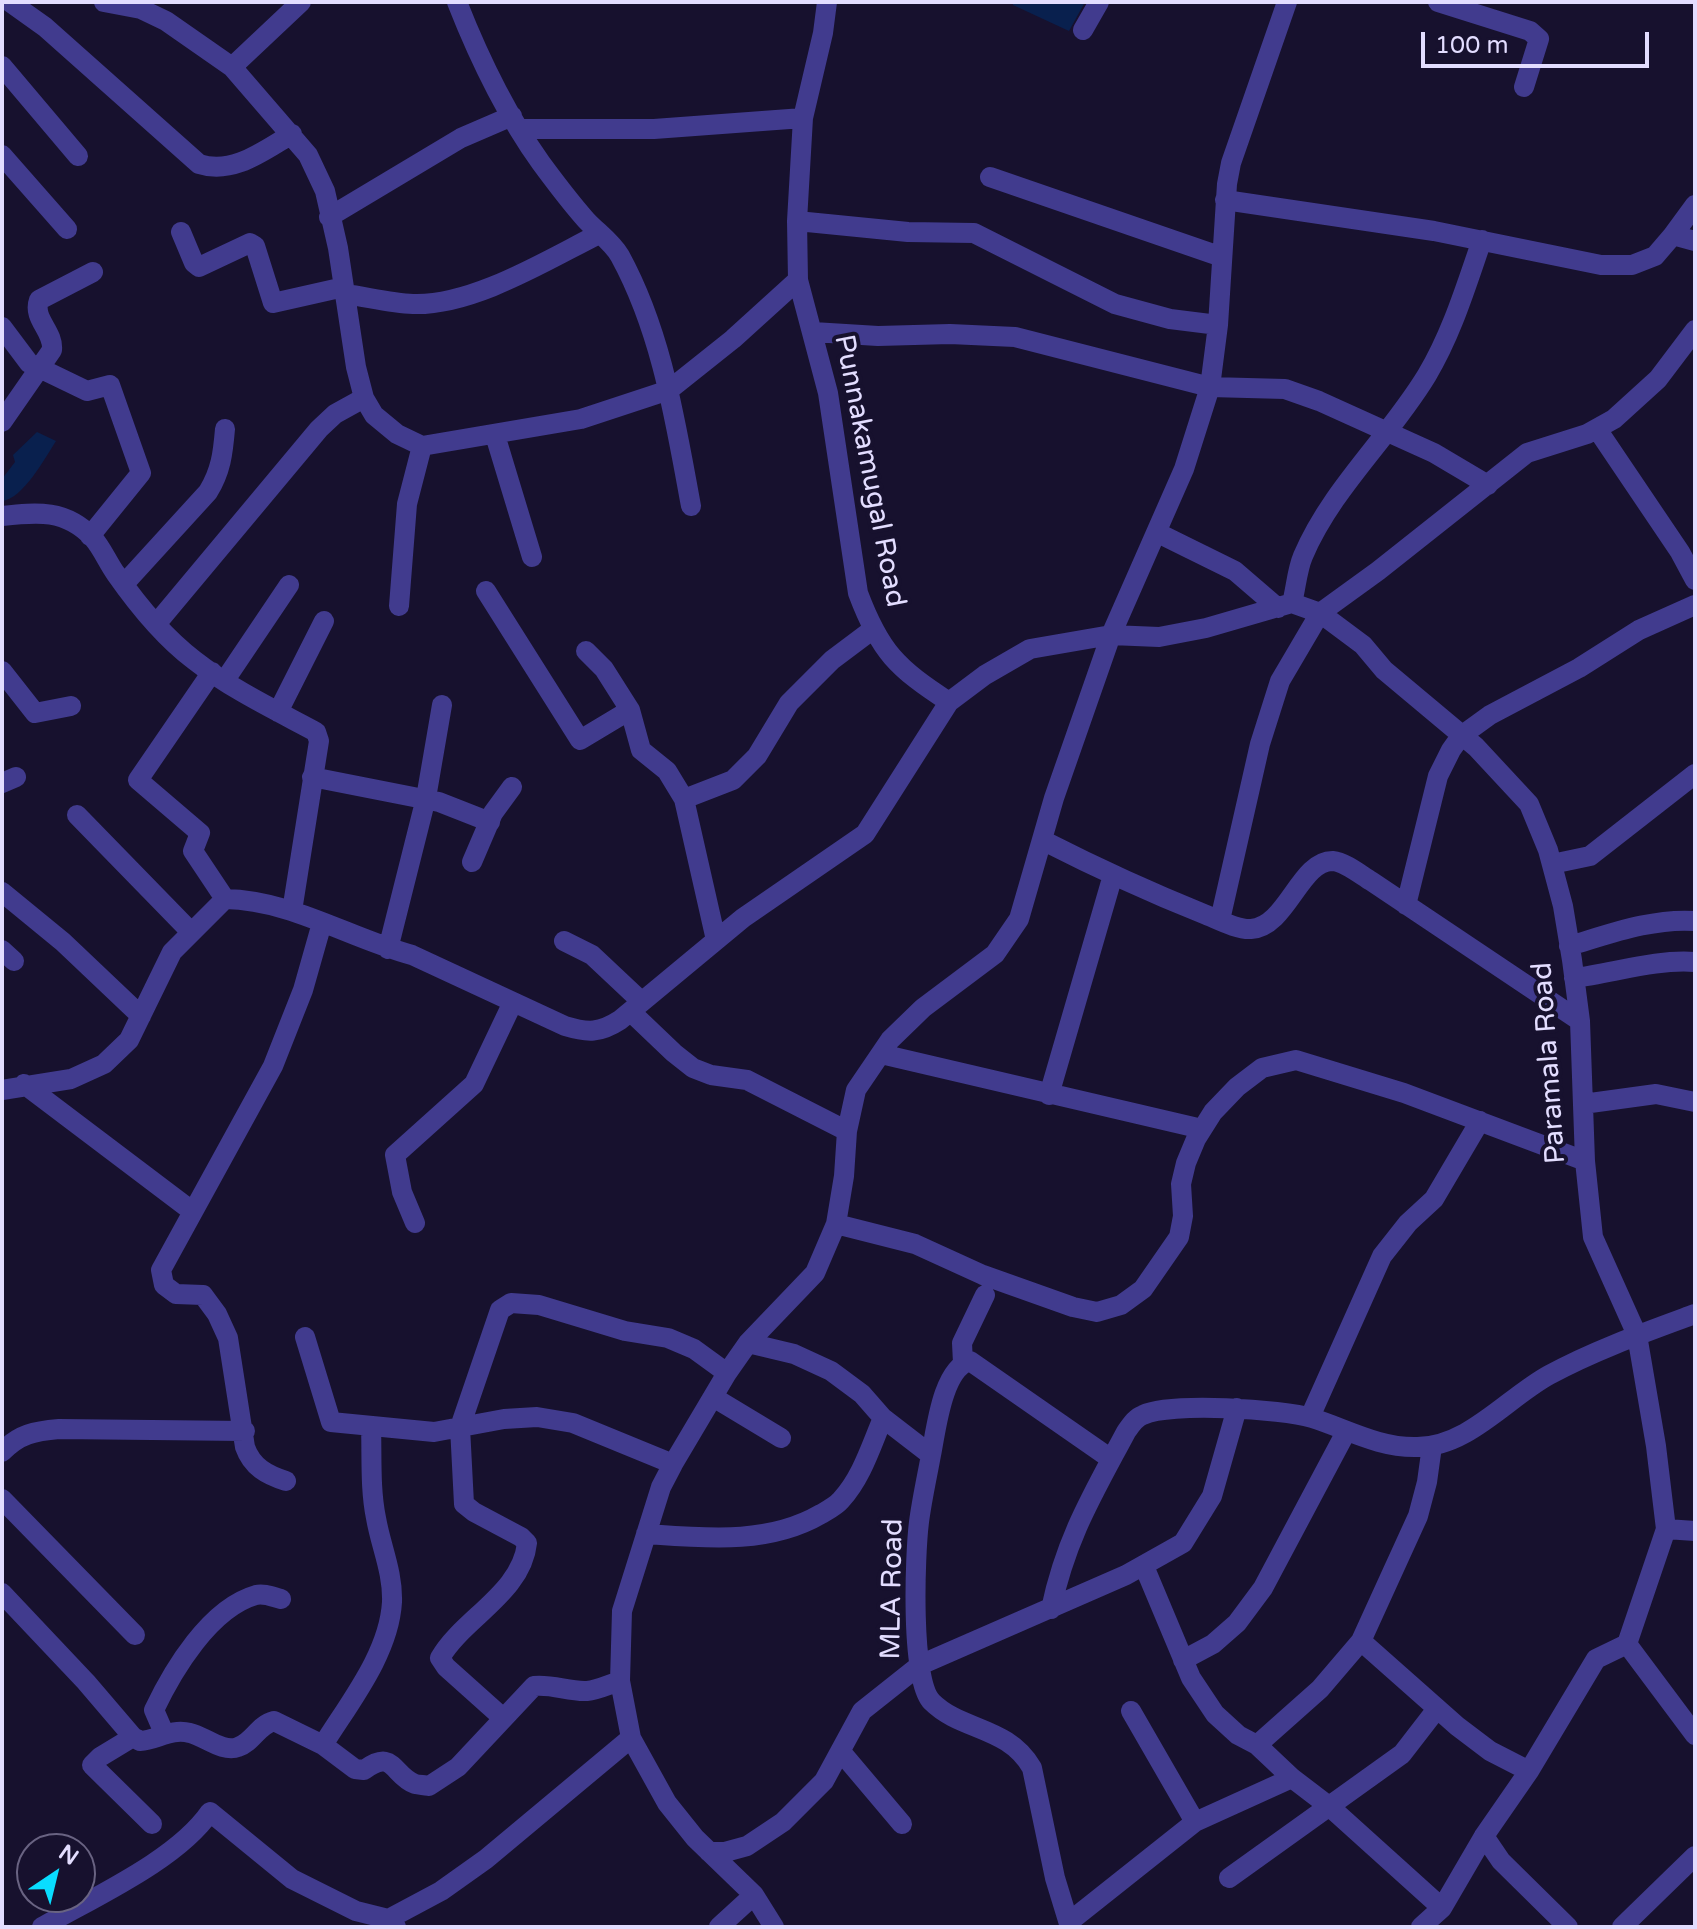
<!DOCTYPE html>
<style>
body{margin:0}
#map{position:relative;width:1697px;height:1929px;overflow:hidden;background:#17112e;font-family:"Varela Round",sans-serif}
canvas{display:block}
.frame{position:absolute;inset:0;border:4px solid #e3ddff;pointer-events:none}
.north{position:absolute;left:16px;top:1833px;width:80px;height:80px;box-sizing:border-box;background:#17112e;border:2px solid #696382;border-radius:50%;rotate:35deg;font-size:22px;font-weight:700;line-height:32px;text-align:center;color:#e3ddff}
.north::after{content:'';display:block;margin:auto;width:28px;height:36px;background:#09ddff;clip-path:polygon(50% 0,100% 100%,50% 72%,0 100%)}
.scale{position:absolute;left:1421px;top:32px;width:228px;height:36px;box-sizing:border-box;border:4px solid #e3ddff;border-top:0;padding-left:10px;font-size:24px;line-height:28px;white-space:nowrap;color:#e3ddff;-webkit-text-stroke:6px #17112e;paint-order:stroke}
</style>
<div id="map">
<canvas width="1697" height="1929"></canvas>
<div class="frame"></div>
<div class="north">N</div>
<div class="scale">100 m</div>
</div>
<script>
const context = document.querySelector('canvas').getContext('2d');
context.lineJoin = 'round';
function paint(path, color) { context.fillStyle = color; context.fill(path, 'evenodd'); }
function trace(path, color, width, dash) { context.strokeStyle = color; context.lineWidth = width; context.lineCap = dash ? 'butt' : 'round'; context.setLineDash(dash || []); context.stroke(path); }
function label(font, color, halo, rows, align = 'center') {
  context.font = font + ' "Varela Round",sans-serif'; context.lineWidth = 8; context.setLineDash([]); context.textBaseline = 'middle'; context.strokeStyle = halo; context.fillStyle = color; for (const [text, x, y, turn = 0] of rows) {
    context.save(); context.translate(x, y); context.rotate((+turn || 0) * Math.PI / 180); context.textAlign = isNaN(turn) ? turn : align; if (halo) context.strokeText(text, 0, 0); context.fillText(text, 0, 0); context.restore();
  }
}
paint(new Path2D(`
 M 1013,2 L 1085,2 L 1069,31 L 1013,5 Z
 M 37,432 L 56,441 C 45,458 23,499 2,501 L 2,479 L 15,462 L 13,455 Z`), '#09204e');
trace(new Path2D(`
 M 10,2 L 45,27 L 199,164 C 233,175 263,151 292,134
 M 104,2 L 141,9 L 166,21 L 232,67 L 308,155 L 325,191 L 338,248 L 356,367 L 364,398 L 374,415 L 397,434 L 422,446 L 581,419 L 669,390 L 733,339 L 798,280
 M 457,2 C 479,58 506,114 541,163 C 555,182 571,203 586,220 C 597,232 612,242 620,256 C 662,333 675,420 691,506
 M 827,2 L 823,33 L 803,118 L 797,221 L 798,280 L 828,393 L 858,593 C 880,652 897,668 949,702 L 985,675 L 1030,649 L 1111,635 L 1184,469 L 1210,387 L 1218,325 L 1227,184 L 1231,163 L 1287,2
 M 1438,2 L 1530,31 L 1539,39 L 1524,87
 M 1083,30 L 1099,2
 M 2,66 L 78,156
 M 232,67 L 301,2
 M 520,129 L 654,129 L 803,118
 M 2,155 L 67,229
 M 990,177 L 1222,257
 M 1225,200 L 1434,231 L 1601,265 L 1632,265 L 1655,256 L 1673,235 L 1695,241
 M 329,217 L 461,138 L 512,116
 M 797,221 L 908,232 L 974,233 L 1115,304 L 1170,319 L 1218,325
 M 181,232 L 194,263 L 199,267 L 250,243 L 255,246 L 273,303 L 344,287
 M 1673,235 L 1695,205
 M 345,294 C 367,297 391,303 413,304 C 473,306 547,260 599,234
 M 2,327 L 29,363 L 87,391 L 110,385 L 141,473 L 90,536
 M 813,332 L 878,336 L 950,334 L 1015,337 L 1210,387 L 1285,389 L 1319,401 L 1434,453 L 1488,485
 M 2,422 L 52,350 C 54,331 32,319 39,300 L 93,272
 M 1597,429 L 1680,552 L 1695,580
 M 495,435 L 532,557
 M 2,516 C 37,512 66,509 93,538 C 102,548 108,563 116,574 C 137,604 165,638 194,660 C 231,689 275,710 316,732 L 319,741 L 292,911
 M 1158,533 L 1235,571 L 1278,608
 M 124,584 L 208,492 C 221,471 223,453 225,429
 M 486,591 L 580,740 L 630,710
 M 1292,603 C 1296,588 1297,570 1303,556 C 1332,488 1389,438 1427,375 C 1452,333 1466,286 1482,240
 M 399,606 L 407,504 L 422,446
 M 157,623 L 319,429 L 335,414 L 364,398
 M 586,651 L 604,669 L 630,710 L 641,750 L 667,771 L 684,799 L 716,940
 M 2,671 L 35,713 L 71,706
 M 212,672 L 138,780 L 200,833 L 193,851 L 225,899
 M 225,680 L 289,585
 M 278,712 L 324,621
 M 312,777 L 439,802 L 490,822
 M 2,783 L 16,777
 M 684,799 L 733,780 L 757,756 L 789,703 L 832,660 L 872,630
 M 77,815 L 191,932
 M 1042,840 C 1095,867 1149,892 1204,914 C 1217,919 1237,930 1251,929 C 1287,927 1300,860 1333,861 C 1345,862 1361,875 1371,881 L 1580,1021
 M 472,862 L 493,813 L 512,787
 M 1552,864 L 1590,856 L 1695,774
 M 2,892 L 63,942 L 141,1016
 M 1406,905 L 1438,776 L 1451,750 L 1461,736 L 1490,715 L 1579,668 L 1639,630 L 1695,605
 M 1220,920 L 1260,744 L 1280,681 L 1320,613 L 1378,571 L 1527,453 L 1587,434 L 1614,419 L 1658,379 L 1695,330
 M 564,941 L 592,955 L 642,1002
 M 1569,946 C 1610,934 1652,918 1695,921
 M 388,949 L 426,798 L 442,705
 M 2,950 L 14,961
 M 1574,978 C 1614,973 1655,959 1695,962
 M 631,1012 L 674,1053 L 693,1068 L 711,1075 L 747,1080 L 847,1131
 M 881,1054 L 1202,1129
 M 24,1084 L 192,1211
 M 2,1090 L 71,1079 L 104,1064 L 129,1040 L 172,952 L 225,899 C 291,900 349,938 412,955 L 565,1026 C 588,1033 600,1033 620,1020 L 743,918 L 865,834 L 949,702
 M 1049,1095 L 1113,875
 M 1583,1104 L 1656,1094 L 1695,1102
 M 415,1223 L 402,1192 L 395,1155 L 474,1084 L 513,1002
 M 836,1224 L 915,1244 L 983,1275 L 1073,1307 L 1097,1312 L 1121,1305 L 1143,1289 L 1179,1237 L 1183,1216 L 1181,1184 L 1186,1163 L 1196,1139 L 1213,1112 L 1237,1087 L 1262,1068 L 1296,1060 L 1404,1093 L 1585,1161
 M 305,1337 L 331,1422 L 434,1432 L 504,1419 L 537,1417 L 573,1423 L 673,1464
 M 748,1343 L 794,1354 L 831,1371 L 862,1394 L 883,1418 L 931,1455 C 927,1477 922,1499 919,1522 C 915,1554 910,1681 932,1702 C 961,1731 1008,1726 1032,1768 L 1055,1878 L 1070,1927
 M 963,1363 L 962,1343 L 985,1295
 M 713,1397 L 781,1438
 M 1310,1417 L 1382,1256 L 1408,1223 L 1434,1199 L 1480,1121
 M 2,1452 C 19,1434 35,1431 59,1429 L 245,1431
 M 931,1455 C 936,1431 942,1369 970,1361 L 1111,1459
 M 286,1481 C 267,1475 252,1467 245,1447 L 228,1338 L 217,1314 L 203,1295 L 176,1294 L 164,1285 L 161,1270 L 273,1066 L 303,990 L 322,923
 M 2,1499 L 135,1635
 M 1666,1529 L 1695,1531
 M 646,1534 C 704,1538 768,1545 821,1514 C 828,1510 836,1506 841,1500 C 862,1477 871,1446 883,1418
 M 1144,1566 L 1191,1678 L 1215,1714 L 1238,1735 L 1257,1745 L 1292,1778 L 1330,1807 L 1442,1908
 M 2,1593 L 86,1682 L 133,1737 L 140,1741 C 157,1740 171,1728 190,1733 C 204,1736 223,1753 238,1747 C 253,1742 258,1725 274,1721 L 323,1745 L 355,1769 L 364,1770 C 394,1748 392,1775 415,1784 C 420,1785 424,1785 429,1786 L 458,1767 L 534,1686 C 553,1684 569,1692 587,1691 C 598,1690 610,1684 620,1681
 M 1051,1609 C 1066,1538 1093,1494 1126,1432 C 1131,1425 1135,1418 1143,1415 C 1169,1402 1282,1409 1312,1418 C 1347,1429 1379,1448 1417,1447 C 1468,1447 1507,1398 1549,1375 C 1595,1350 1646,1332 1695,1314
 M 1361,1641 L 1457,1726 L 1490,1751 L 1529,1771
 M 1183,1660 L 1213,1644 L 1237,1623 L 1263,1588 L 1346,1432
 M 1131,1711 L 1195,1822
 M 503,1718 L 446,1667 L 440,1658 C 462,1619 522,1593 527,1543 L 521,1537 L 474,1512 L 464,1504 L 460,1427 L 500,1310 L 511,1303 L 539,1305 L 625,1331 L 668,1338 L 694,1349 L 727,1373
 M 164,1733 L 154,1710 C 173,1670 210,1608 256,1595 C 264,1593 273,1597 281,1599
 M 133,1737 L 100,1757 L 92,1765 L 152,1824
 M 323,1745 C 349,1703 389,1654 392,1602 C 393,1572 381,1547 376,1518 C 370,1489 372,1457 371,1426
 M 1257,1745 L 1320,1689 L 1361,1641 L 1418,1516 L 1427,1482 L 1432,1446
 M 842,1753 L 902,1824
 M 1484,1836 L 1501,1861 L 1568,1927
 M 709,1852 L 725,1852 L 747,1846 L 783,1822 L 824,1781 L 862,1711 L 920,1665 L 1126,1575 L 1183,1543 L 1212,1496 L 1237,1408
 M 1229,1878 L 1402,1754 L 1436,1710
 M 1069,1922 L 1195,1822 L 1292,1778
 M 381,1923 L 441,1891 L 486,1859 L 631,1738
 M 42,1927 C 94,1897 177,1860 210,1812 L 292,1879 L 356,1911 L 392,1920 L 396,1927
 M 719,1927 L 754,1895
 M 774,1927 L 754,1895 L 695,1838 L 667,1803 L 631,1738 L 620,1681 L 622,1611 L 661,1487 L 673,1464 L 727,1373 L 748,1343 L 815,1273 L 836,1224 L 844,1176 L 847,1131 L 856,1090 L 890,1040 L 923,1008 L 995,954 L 1019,919 L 1054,798 L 1111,635 L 1159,637 L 1206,628 L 1292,603 L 1320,613 L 1363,645 L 1384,670 L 1476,747 L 1529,804 L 1548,850 L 1563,906 L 1572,960 L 1580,1021 L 1585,1161 L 1593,1237 L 1637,1335 L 1656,1446 L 1666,1529 L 1627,1644 L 1695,1735
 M 1421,1927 L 1442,1908 L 1484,1836 L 1529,1771 L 1596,1659 L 1627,1644
 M 1622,1927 L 1695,1856`), '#413b8e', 20);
label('28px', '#e3ddff', '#17112e', [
 ["Punnakamugal Road",869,471,79],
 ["Paramala Road",1550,1063,-94],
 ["MLA Road",893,1589,-89]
]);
</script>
